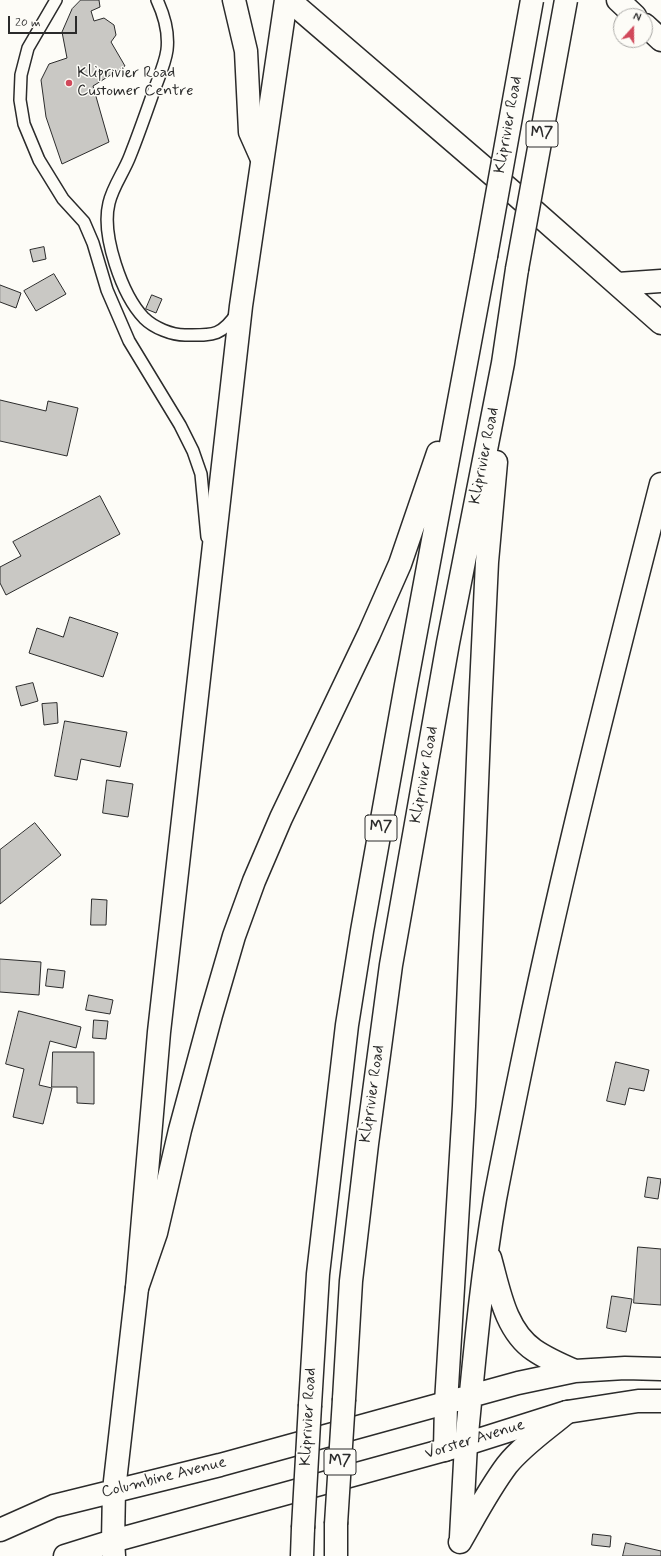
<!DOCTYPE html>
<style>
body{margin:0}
#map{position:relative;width:661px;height:1556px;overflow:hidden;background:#fdfcf7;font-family:Mynerve,sans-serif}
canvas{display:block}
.north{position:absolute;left:613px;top:8px;width:40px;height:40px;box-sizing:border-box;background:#fdfcf7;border:1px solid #a9a8a5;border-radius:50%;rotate:21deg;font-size:11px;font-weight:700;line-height:16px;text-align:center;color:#2b2b2b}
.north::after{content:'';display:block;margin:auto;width:14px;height:18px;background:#d1495b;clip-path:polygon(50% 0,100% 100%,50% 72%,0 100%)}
.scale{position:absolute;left:8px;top:16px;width:69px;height:18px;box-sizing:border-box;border:2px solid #2b2b2b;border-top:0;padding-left:5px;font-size:12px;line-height:14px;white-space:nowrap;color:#2b2b2b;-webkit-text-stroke:3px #fdfcf7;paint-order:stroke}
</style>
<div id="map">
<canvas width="661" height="1556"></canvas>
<div class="north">N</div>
<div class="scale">20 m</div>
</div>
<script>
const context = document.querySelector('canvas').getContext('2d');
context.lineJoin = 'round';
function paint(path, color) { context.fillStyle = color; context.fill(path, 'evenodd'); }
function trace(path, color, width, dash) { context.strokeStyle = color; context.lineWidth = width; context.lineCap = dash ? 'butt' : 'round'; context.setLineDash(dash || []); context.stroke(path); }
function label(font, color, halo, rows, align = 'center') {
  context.font = font + ' Mynerve,sans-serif'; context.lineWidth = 3; context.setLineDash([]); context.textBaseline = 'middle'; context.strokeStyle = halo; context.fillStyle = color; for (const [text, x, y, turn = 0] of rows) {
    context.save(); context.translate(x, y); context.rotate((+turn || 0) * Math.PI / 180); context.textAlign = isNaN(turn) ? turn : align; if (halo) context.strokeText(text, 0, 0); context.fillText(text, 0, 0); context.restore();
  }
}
const building = new Path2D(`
 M 81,0 L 99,0 L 100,7 L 91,11 L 94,21 L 104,18 L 114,25 L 116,35 L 111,42 L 125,66 L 93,86 L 109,142 L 62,164 L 46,117 L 41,80 L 49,64 L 67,58 L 62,32 L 72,9 Z
 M 44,247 L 46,259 L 33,262 L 30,250 Z
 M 54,274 L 66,294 L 36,311 L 24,291 Z
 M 0,285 L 21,293 L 16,308 L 0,302 Z
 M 152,295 L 162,299 L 156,313 L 146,309 Z
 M 0,400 L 46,411 L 48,401 L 78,408 L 67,456 L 0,441 Z
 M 100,496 L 120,534 L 6,595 L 0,583 L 0,567 L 21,556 L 13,542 Z
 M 70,617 L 118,633 L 103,677 L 29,653 L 37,628 L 63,637 Z
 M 33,683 L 38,701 L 21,706 L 16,687 Z
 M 57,703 L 58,723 L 44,725 L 42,704 Z
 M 65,721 L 127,732 L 120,767 L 81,759 L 77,780 L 55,776 Z
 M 107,780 L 133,784 L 128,817 L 103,813 Z
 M 35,823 L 61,855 L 0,904 L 0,850 Z
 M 92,899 L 107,900 L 106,925 L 91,925 Z
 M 0,959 L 41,962 L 39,995 L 0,992 Z
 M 48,969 L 65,971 L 63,988 L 46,986 Z
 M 89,995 L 113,1000 L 110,1014 L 86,1010 Z
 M 19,1011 L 81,1027 L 76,1048 L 50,1041 L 39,1085 L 52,1088 L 43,1124 L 13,1117 L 24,1069 L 6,1064 Z
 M 94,1020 L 108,1021 L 106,1039 L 93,1038 Z
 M 53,1052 L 94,1052 L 94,1104 L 77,1103 L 77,1087 L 52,1087 Z
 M 616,1062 L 649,1070 L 644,1091 L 629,1088 L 625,1105 L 607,1101 Z
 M 648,1177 L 661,1179 L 658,1199 L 645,1197 Z
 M 638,1247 L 661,1249 L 661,1305 L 634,1303 Z
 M 612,1296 L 632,1299 L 626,1332 L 607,1328 Z
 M 593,1534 L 611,1536 L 610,1547 L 592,1545 Z
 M 626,1543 L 661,1551 L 661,1556 L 623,1556 Z`);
paint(building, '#c9c8c4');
trace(building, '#2b2b2b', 1);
const lane = new Path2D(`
 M 56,0 L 28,48 L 21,75 L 20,100 L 24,124 L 39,160 L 63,199 L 84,222 L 93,243 L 107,290 L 129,341 L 180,425 L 193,451 L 201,474 L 207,537
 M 157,0 C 164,15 169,33 167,50 C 165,65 157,81 152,96 C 145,116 138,136 130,156 C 124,172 113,186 109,203 C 101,235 122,295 144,318 C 154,328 172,335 185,335 C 212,335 221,337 237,313`);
const secondary = new Path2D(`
 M 490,1258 C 499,1290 505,1330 534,1350 C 547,1359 561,1365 575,1371
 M 466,1444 C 474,1363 481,1280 495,1199 C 505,1146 516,1093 527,1040 C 566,853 614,668 661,484
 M 0,1530 L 54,1506 L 220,1465 L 518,1383 L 575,1371 L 625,1368 L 661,1369
 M 113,1541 L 114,1490 L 137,1288 L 159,1032 L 241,306 L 286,0
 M 65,1556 L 113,1541 L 466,1444 L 567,1412 L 638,1401 L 661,1401`);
const primary = new Path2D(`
 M 137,1288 L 156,1233 L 180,1130 L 211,1015 L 234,936 L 254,881 L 281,818 L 369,634 L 400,564 L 438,453
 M 344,1399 L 351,1281 L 367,1144 L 391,965 L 448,643 L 503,363 L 517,269
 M 310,1405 L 318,1274 L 347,1025 L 362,931 L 406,685 L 486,256
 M 445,1450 L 446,1403 L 464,1106 L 480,709 L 487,562 L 496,462
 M 336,1524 L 336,1556
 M 461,1537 L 466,1444
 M 113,1541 L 114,1556
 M 460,1542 C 475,1516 489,1489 507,1465 C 523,1445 547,1429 567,1412
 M 302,1556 L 303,1528`);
const highway = new Path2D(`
 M 234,0 L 246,51 L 250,132 L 262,159
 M 289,0 L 516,195 L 661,323
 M 618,0 L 635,16
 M 645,25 L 661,40
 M 618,284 L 661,281`);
trace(lane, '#2b2b2b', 14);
trace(secondary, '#2b2b2b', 25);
trace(primary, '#2b2b2b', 25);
trace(highway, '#2b2b2b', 25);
trace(lane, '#fdfcf7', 11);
trace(secondary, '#fdfcf7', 22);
trace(primary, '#fdfcf7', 22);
trace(highway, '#fdfcf7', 22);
const primaryBridge = new Path2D(`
 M 486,256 L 532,0
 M 517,269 L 566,0
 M 336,1524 L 344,1399
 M 303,1528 L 310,1405`);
trace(primaryBridge, '#2b2b2b', 25, []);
trace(primaryBridge, '#fdfcf7', 22);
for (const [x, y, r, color] of [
 [69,83,4,"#d1495b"]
]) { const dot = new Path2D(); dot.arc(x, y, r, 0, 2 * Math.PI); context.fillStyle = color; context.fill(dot); trace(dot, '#fdfcf7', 1.5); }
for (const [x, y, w] of [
 [542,134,32],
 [381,828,32],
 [340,1462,32]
]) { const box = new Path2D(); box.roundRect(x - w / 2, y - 13, w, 26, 3); context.fillStyle = '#fdfcf7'; context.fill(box); trace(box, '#2b2b2b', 1); }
label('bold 15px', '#2b2b2b', null, [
 ["M7",542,134],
 ["M7",381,828],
 ["M7",340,1462]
]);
label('16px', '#2b2b2b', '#fdfcf7', [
 ["Kliprivier Road",77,74],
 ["Customer Centre",77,92]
], 'left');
label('16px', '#2b2b2b', '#fdfcf7', [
 ["Kliprivier Road",509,125,-80],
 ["Kliprivier Road",485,456,-79],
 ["Kliprivier Road",425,775,-80],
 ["Kliprivier Road",373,1094,-82],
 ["Kliprivier Road",309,1417,-87],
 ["Vorster Avenue",475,1440,-17],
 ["Columbine Avenue",164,1478,-14]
]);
</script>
